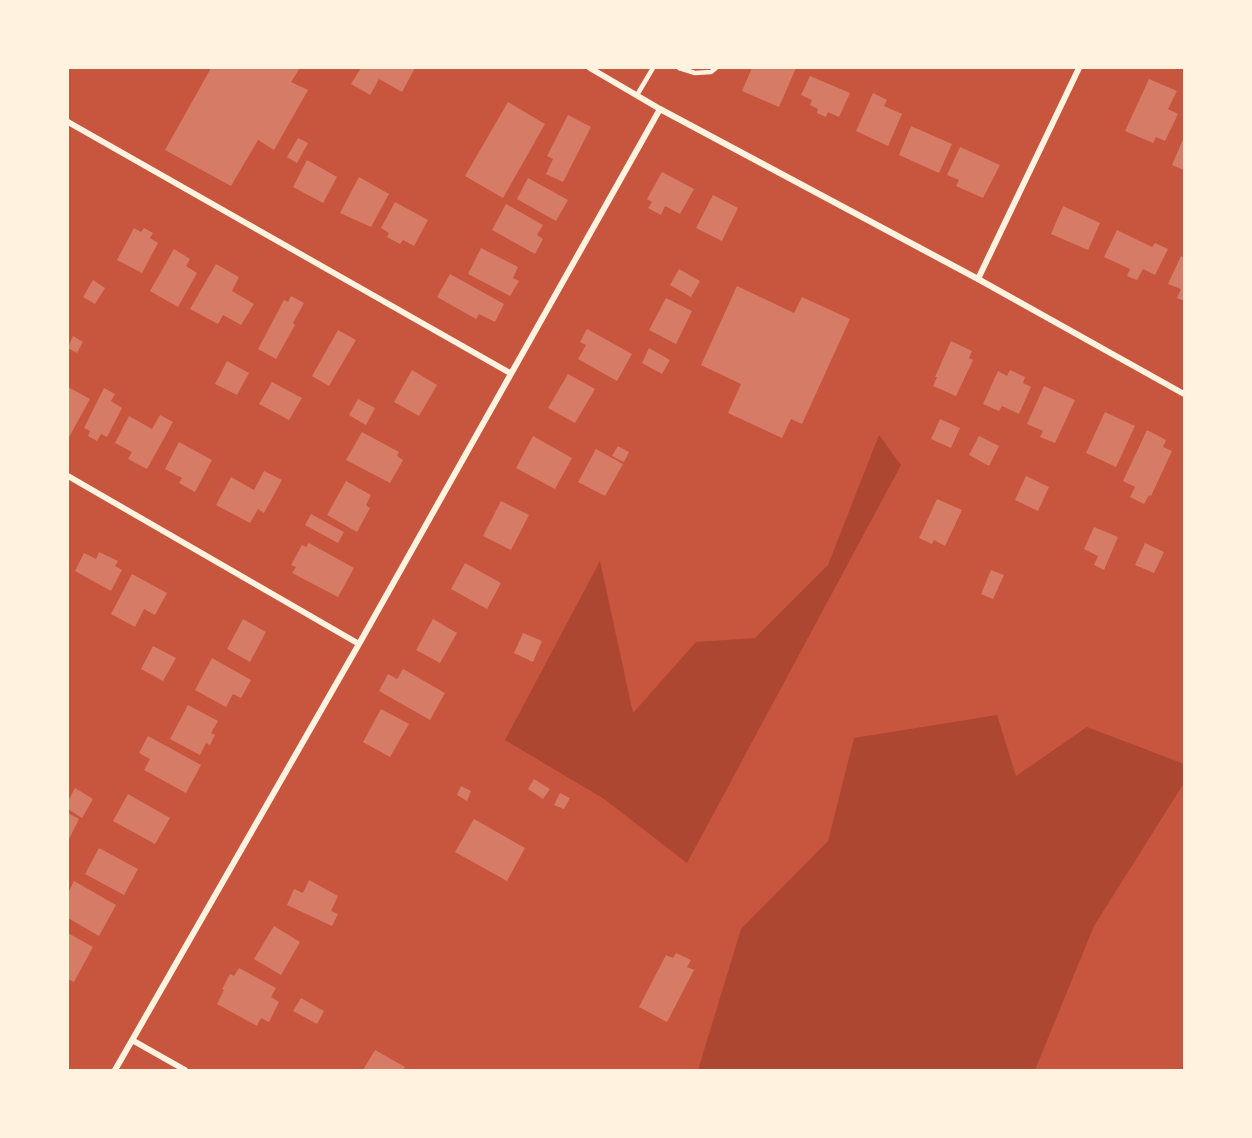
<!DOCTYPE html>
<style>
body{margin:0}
#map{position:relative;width:1252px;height:1138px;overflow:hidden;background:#c8553d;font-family:"Work Sans",sans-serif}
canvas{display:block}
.frame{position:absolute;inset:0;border:69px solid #fff3e0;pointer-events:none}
</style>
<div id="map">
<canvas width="1252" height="1138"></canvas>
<div class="frame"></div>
</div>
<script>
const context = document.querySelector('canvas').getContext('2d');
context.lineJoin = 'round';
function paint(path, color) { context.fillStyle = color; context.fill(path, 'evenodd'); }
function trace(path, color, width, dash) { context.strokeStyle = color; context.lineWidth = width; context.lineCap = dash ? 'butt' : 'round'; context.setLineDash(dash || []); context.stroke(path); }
paint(new Path2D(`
 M 879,435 L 901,465 L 687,863 L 604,799 L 505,740 L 600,561 L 633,713 L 696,642 L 755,638 L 828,565 Z
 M 997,715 L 1016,776 L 1087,727 L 1184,764 L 1184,783 L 1094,926 L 1035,1070 L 698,1070 L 741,929 L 828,841 L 854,738 Z`), '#ae4732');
paint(new Path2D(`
 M 211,68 L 300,68 L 291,82 L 308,90 L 274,150 L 258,140 L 231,186 L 165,150 Z
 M 361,68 L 415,68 L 402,92 L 379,79 L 370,95 L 351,84 Z
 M 752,68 L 796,68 L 779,107 L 742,91 Z
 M 810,76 L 850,93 L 839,117 L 828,112 L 826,117 L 817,113 L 818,109 L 810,105 L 812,100 L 801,95 Z
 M 1149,79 L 1177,91 L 1168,109 L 1178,114 L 1165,141 L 1156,137 L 1153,143 L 1125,131 Z
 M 873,93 L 887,100 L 884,106 L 902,114 L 888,146 L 856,131 Z
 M 508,102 L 545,124 L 503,198 L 465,176 Z
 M 568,115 L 591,127 L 563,182 L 546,174 L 553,159 L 547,156 Z
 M 911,126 L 952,144 L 939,173 L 899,155 Z
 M 1184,137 L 1184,170 L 1172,165 Z
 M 298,138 L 308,143 L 297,163 L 287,157 Z
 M 960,147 L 1000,165 L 983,198 L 956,186 L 959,180 L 947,175 Z
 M 307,160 L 337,177 L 323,203 L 293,187 Z
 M 662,172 L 694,189 L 680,214 L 665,206 L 661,215 L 648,208 L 652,202 L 647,199 Z
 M 359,177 L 389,194 L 371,227 L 340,213 Z
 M 528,178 L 568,200 L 556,221 L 517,199 Z
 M 713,195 L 738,208 L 722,241 L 696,228 Z
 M 395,202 L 428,220 L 414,246 L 403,240 L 400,244 L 387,237 L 389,233 L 381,228 Z
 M 506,204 L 543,225 L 537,235 L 543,239 L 535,254 L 492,230 Z
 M 1063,206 L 1100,223 L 1088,250 L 1051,234 Z
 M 134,228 L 141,232 L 144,228 L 153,233 L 150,238 L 158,243 L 142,273 L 117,260 Z
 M 1117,230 L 1152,247 L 1155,243 L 1168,249 L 1155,275 L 1143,269 L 1137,280 L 1127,276 L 1130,269 L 1104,257 Z
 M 481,248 L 518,267 L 513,278 L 519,281 L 510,296 L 468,274 Z
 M 174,249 L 190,259 L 186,266 L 197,273 L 178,307 L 150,291 Z
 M 1181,256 L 1184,258 L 1184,301 L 1177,298 L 1181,289 L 1168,284 Z
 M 216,264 L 239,277 L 232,291 L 254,304 L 241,325 L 223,315 L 218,324 L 190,309 Z
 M 679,269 L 700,281 L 691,297 L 670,285 Z
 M 450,274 L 504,304 L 495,322 L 479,314 L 476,319 L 437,297 Z
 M 93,280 L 105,288 L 95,304 L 83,297 Z
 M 737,286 L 794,313 L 802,297 L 850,319 L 802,424 L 791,419 L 782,438 L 728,413 L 741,384 L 701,365 Z
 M 291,296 L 304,303 L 293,323 L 295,325 L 276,359 L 258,349 L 284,300 L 288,302 Z
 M 666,298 L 692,311 L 676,344 L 649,330 Z
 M 587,329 L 632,354 L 617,381 L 578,359 L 586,345 L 580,342 Z
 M 338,330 L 356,340 L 329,386 L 312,376 Z
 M 73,336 L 83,342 L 77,353 L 68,348 Z
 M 951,341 L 972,351 L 969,358 L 973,360 L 956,396 L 933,386 L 937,377 L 935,377 Z
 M 649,348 L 670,360 L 662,374 L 642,363 Z
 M 227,361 L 249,373 L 237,395 L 215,384 Z
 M 412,370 L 437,385 L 419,416 L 394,402 Z
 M 1010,370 L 1025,377 L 1023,383 L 1031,387 L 1019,414 L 1002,406 L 999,411 L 983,404 L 998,371 L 1007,376 Z
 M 568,374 L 595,389 L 575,423 L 548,408 Z
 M 272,382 L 302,398 L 289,420 L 259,404 Z
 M 1044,386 L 1075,400 L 1055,443 L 1040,437 L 1043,431 L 1027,424 Z
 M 68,387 L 90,399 L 68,439 Z
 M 104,388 L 115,394 L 111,401 L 122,408 L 107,437 L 101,434 L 97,441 L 88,436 L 90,431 L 84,428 Z
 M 358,399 L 375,408 L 366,425 L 349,415 Z
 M 1105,412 L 1135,426 L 1116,467 L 1086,453 Z
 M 160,415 L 173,422 L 147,469 L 128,459 L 132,452 L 115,443 L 129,416 L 152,429 Z
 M 940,419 L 960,428 L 951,448 L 931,439 Z
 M 1147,430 L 1166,440 L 1163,447 L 1172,451 L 1151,496 L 1149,495 L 1144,504 L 1130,497 L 1135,487 L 1123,481 Z
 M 362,432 L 399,452 L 397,456 L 403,460 L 390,483 L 346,460 Z
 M 533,436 L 572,458 L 555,489 L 516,468 Z
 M 979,436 L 999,446 L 989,466 L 969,455 Z
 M 179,442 L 212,460 L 195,492 L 179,483 L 182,478 L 165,469 Z
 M 618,446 L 629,452 L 624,462 L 612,456 Z
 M 596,449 L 623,464 L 605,496 L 578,482 Z
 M 264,471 L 282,480 L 264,513 L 258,509 L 250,523 L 216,505 L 231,477 L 254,490 Z
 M 1026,476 L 1049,487 L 1038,511 L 1015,500 Z
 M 346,481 L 371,495 L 366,505 L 370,508 L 357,532 L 327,515 Z
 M 937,499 L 962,510 L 945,546 L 934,540 L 932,544 L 919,538 Z
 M 501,501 L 529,515 L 511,550 L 483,536 Z
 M 311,514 L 344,532 L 338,543 L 305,525 Z
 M 1094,527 L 1118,537 L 1104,570 L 1094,565 L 1098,556 L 1084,549 Z
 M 309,543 L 354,568 L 338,597 L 292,573 L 296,567 L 291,565 L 302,545 L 306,547 Z
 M 1145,543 L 1164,552 L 1154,573 L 1135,565 Z
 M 99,552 L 118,561 L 115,566 L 122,570 L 111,591 L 75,571 L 84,553 L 96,559 Z
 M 465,563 L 501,583 L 487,609 L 451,589 Z
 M 991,570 L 1004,575 L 993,599 L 981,594 Z
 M 132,574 L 167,593 L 155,615 L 144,609 L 135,627 L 111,614 Z
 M 243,619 L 266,632 L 250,662 L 227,649 Z
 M 433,619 L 457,633 L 440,663 L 416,650 Z
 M 523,633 L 542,641 L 533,662 L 514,653 Z
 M 153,646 L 176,658 L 163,681 L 141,669 Z
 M 212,658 L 251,680 L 241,698 L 233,694 L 226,707 L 195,690 Z
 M 403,669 L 445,693 L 430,720 L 379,691 L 388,674 L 397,679 Z
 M 188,705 L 218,721 L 211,733 L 215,735 L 210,745 L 206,743 L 200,755 L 170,739 Z
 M 381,709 L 409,724 L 390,757 L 363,742 Z
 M 148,736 L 201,765 L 186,793 L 144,770 L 150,759 L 139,753 Z
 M 534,779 L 550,789 L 543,799 L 528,789 Z
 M 461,786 L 471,791 L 467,801 L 457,795 Z
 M 75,788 L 93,799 L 82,818 L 68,809 L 68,801 Z
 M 560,793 L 570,798 L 564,809 L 554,805 Z
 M 128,794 L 170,818 L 155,844 L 113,821 Z
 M 68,813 L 79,819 L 69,839 L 68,838 Z
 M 474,819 L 525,848 L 507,881 L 455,852 Z
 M 99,848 L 138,869 L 124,895 L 85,874 Z
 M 309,880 L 338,896 L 331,911 L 338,914 L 332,926 L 287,905 L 294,889 L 303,893 Z
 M 74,881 L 116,905 L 99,936 L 68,918 L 68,893 Z
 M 274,926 L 300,942 L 281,975 L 254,959 Z
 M 68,933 L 93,947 L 74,982 L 68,979 Z
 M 676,953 L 691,960 L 687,967 L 694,970 L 667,1022 L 639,1007 L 666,955 L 673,958 Z
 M 239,968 L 276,988 L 271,997 L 279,1002 L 269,1022 L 261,1018 L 257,1026 L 217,1004 L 224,990 L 222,989 L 230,974 L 234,976 Z
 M 301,998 L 324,1011 L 317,1024 L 293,1011 Z
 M 375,1050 L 405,1067 L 403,1070 L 363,1070 Z`), '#d67c66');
trace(new Path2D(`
 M 679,68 L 695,73 L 711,72 L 716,68
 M 637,95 L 653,68`), '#fff3e0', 4.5);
trace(new Path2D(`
 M 590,68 L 660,109 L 978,279 L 1184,394
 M 68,122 L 510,373
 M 978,279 L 1079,68
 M 68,476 L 359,644
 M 132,1040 L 185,1070
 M 115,1070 L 359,644 L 660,109`), '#fff3e0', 6);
</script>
